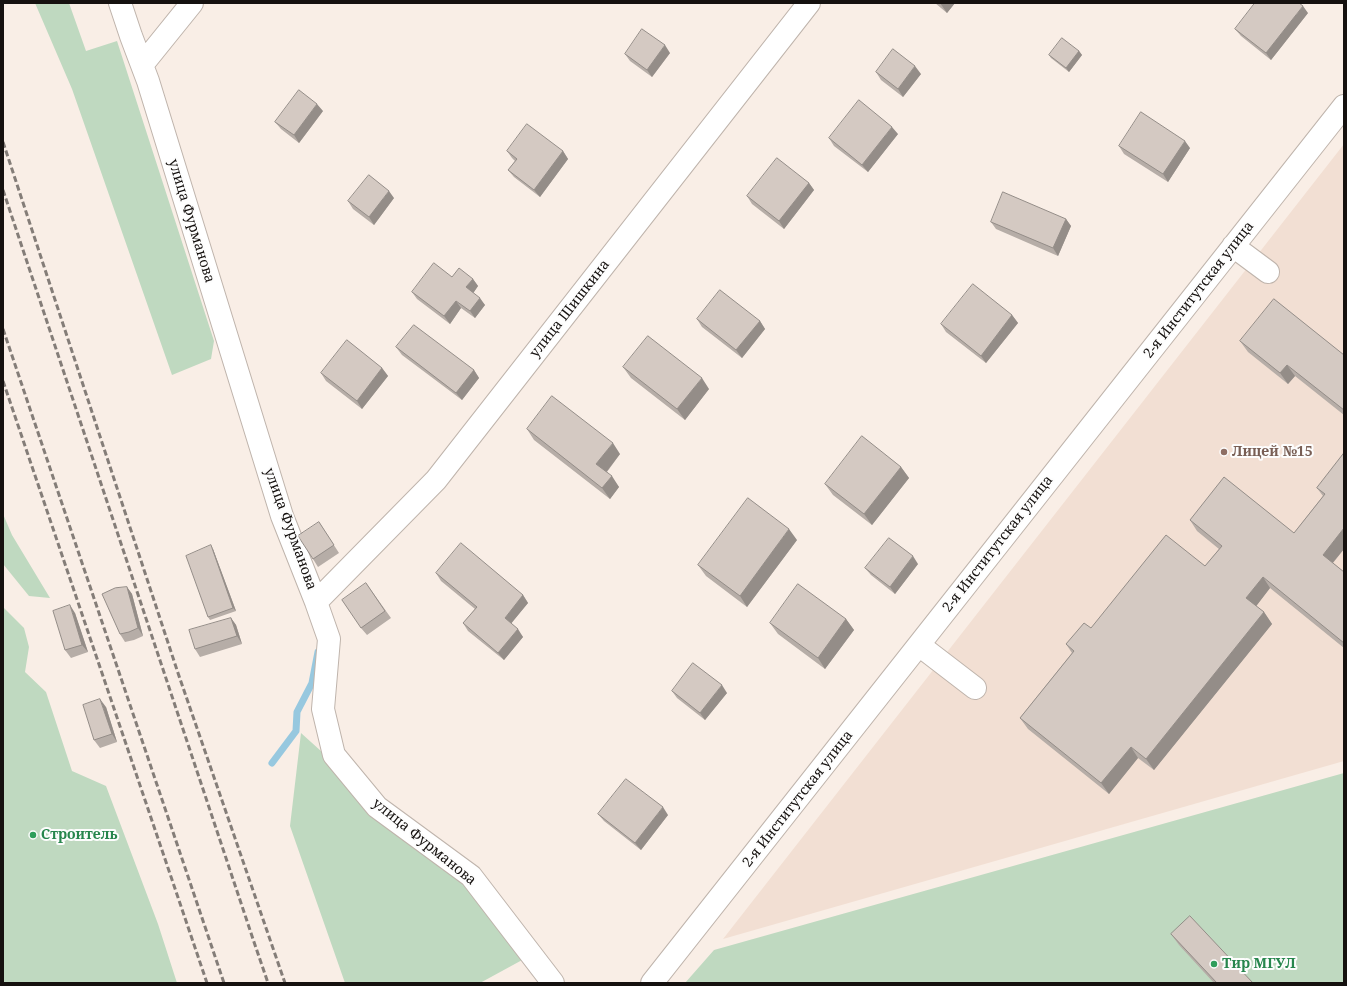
<!DOCTYPE html>
<meta charset="utf-8">
<style>
body{margin:0}
#map{position:relative;width:1347px;height:986px;overflow:hidden;background:#f9eee6;font-family:"Noto Serif",serif}
canvas{display:block}
.frame{position:absolute;inset:0;border:4px solid #15110f;pointer-events:none}
</style>
<div id="map">
<canvas width="1347" height="986"></canvas>
<div class="frame"></div>
</div>
<script>
const context = document.querySelector('canvas').getContext('2d');
context.lineJoin = 'round';
function paint(path, color) { context.fillStyle = color; context.fill(path, 'evenodd'); }
function trace(path, color, width, dash) { context.strokeStyle = color; context.lineWidth = width; context.lineCap = dash ? 'butt' : 'round'; context.setLineDash(dash || []); context.stroke(path); }
function label(font, color, halo, rows, align = 'center') {
  context.font = font + ' "Noto Serif",serif'; context.lineWidth = 4; context.setLineDash([]); context.textBaseline = 'middle'; context.strokeStyle = halo; context.fillStyle = color; for (const [text, x, y, turn = 0] of rows) {
    context.save(); context.translate(x, y); context.rotate((+turn || 0) * Math.PI / 180); context.textAlign = isNaN(turn) ? turn : align; if (halo) context.strokeText(text, 0, 0); context.fillText(text, 0, 0); context.restore();
  }
}
paint(new Path2D(`
 M 1344,144 L 1344,761 L 723,939 Z`), '#f2dfd3');
paint(new Path2D(`
 M 35,3 L 69,3 L 86,51 L 117,41 L 214,341 L 211,359 L 172,375 L 72,89 Z
 M 3,514 L 12,535 L 50,598 L 29,596 L 3,564 Z
 M 3,607 L 24,628 L 29,647 L 25,672 L 46,692 L 72,771 L 106,786 L 158,924 L 177,983 L 3,983 Z
 M 301,733 L 465,881 L 524,959 L 480,983 L 345,983 L 290,826 Z
 M 1344,773 L 1344,983 L 685,983 L 714,950 Z`), '#bfd9c0');
trace(new Path2D(`
 M 272,763 L 296,731 L 297,712 L 312,683 L 318,652`), '#97c8df', 7);
const minor = new Path2D(`
 M 120,3 L 131,36 L 148,81 L 282,516 L 316,602 L 329,639 L 323,709 L 334,755 L 377,807 L 471,876 L 553,983
 M 142,65 L 192,3
 M 1233,246 L 1268,272
 M 316,602 L 436,480 L 809,3
 M 919,645 L 975,688
 M 652,983 L 1344,106`);
trace(minor, '#bfb4ac', 24);
trace(minor, '#fff', 22);
trace(new Path2D(`
 M 3,142 L 178,673 L 285,983
 M 3,190 L 254,942 L 268,983
 M 3,329 L 224,983
 M 3,381 L 207,983`), '#847d78', 3, [6, 3]);
paint(new Path2D(`
 M 935,3 L 955,3 L 947,13 Z
 M 1308,13 L 1271,60 L 1241,36 L 1235,29 Z
 M 1079,51 L 1082,55 L 1069,72 L 1051,58 L 1049,55 Z
 M 670,53 L 652,77 L 630,61 L 625,54 Z
 M 876,72 L 921,74 L 903,97 L 881,80 Z
 M 323,111 L 299,143 L 281,129 L 275,122 Z
 M 898,134 L 868,172 L 834,146 L 829,138 Z
 M 1119,146 L 1190,148 L 1168,182 L 1124,154 Z
 M 507,151 L 563,151 L 568,159 L 540,197 L 514,177 L 508,170 L 515,161 L 512,158 Z
 M 809,183 L 814,190 L 784,229 L 752,204 L 747,196 Z
 M 394,198 L 374,225 L 353,209 L 348,201 Z
 M 1066,219 L 1071,226 L 1058,256 L 996,229 L 991,222 Z
 M 452,277 L 473,279 L 478,286 L 473,293 L 485,305 L 475,318 L 461,308 L 450,324 L 417,299 L 412,292 Z
 M 1012,315 L 1018,323 L 986,363 L 946,332 L 941,324 Z
 M 697,319 L 760,321 L 765,329 L 742,358 L 702,327 Z
 M 1240,341 L 1344,355 L 1344,415 L 1295,376 L 1288,384 L 1248,352 Z
 M 396,347 L 474,370 L 479,378 L 462,400 L 402,355 Z
 M 623,367 L 709,389 L 685,420 L 631,378 Z
 M 382,368 L 388,376 L 362,409 L 326,381 L 321,373 Z
 M 527,429 L 620,454 L 607,472 L 619,487 L 610,499 L 534,440 Z
 M 1344,453 L 1344,549 L 1333,563 L 1344,572 L 1344,648 L 1270,588 L 1256,606 L 1264,612 L 1272,624 L 1154,770 L 1138,758 L 1109,794 L 1028,729 L 1020,718 L 1072,653 L 1066,644 L 1091,628 L 1205,566 L 1219,549 L 1197,531 L 1190,520 L 1294,533 L 1323,496 L 1317,488 Z
 M 901,467 L 909,478 L 872,525 L 833,495 L 825,484 Z
 M 319,522 L 339,553 L 318,567 L 313,559 Z
 M 797,540 L 747,607 L 706,576 L 698,565 Z
 M 213,549 L 236,611 L 210,620 L 208,617 Z
 M 918,564 L 895,594 L 871,575 L 865,568 Z
 M 436,573 L 523,595 L 528,603 L 511,623 L 523,637 L 504,660 L 468,631 L 463,623 L 475,609 L 441,581 Z
 M 366,583 L 391,618 L 367,635 L 361,628 Z
 M 127,587 L 132,594 L 143,636 L 134,640 L 125,642 L 120,634 Z
 M 75,613 L 88,652 L 71,658 L 65,650 Z
 M 231,618 L 236,625 L 242,644 L 200,657 L 195,649 Z
 M 846,619 L 854,630 L 825,669 L 778,634 L 770,623 Z
 M 672,691 L 727,693 L 705,720 L 677,698 Z
 M 106,707 L 117,742 L 100,748 L 94,740 Z
 M 598,814 L 668,815 L 641,850 L 604,821 Z
 M 1171,934 L 1253,983 L 1214,983 L 1179,945 Z`), '#b6ada7');
paint(new Path2D(`
 M 940,3 L 955,3 L 947,13 Z
 M 1303,6 L 1308,13 L 1271,60 L 1266,53 Z
 M 665,45 L 670,53 L 652,77 L 647,70 Z
 M 1079,51 L 1082,55 L 1069,72 L 1066,68 Z
 M 915,66 L 921,74 L 903,97 L 898,89 Z
 M 317,104 L 323,111 L 299,143 L 294,135 Z
 M 892,127 L 898,134 L 868,172 L 862,165 Z
 M 1185,141 L 1190,148 L 1168,182 L 1163,174 Z
 M 563,151 L 568,159 L 540,197 L 534,190 Z
 M 809,183 L 814,190 L 784,229 L 779,221 Z
 M 389,191 L 394,198 L 374,225 L 369,217 Z
 M 1066,219 L 1071,226 L 1058,256 L 1053,248 Z
 M 473,279 L 478,286 L 472,295 L 466,287 Z
 M 480,298 L 485,305 L 475,318 L 470,311 Z
 M 456,301 L 461,308 L 450,324 L 444,316 Z
 M 1012,315 L 1018,323 L 986,363 L 981,356 Z
 M 760,321 L 765,329 L 742,358 L 736,350 Z
 M 1287,365 L 1295,376 L 1288,384 L 1280,373 Z
 M 382,368 L 388,376 L 362,409 L 357,401 Z
 M 474,370 L 479,378 L 462,400 L 456,393 Z
 M 702,378 L 709,389 L 685,420 L 677,409 Z
 M 613,443 L 620,454 L 604,475 L 596,464 Z
 M 901,467 L 909,478 L 872,525 L 864,514 Z
 M 612,476 L 619,487 L 610,499 L 602,488 Z
 M 1344,528 L 1344,549 L 1330,566 L 1323,555 Z
 M 789,529 L 797,540 L 747,607 L 740,596 Z
 M 211,545 L 213,549 L 236,611 L 233,608 Z
 M 913,556 L 918,564 L 895,594 L 890,587 Z
 M 1263,577 L 1270,588 L 1254,609 L 1246,598 Z
 M 127,587 L 132,594 L 143,636 L 138,628 Z
 M 523,595 L 528,603 L 510,625 L 505,618 Z
 M 70,605 L 75,613 L 88,652 L 82,645 Z
 M 1264,612 L 1272,624 L 1154,770 L 1146,759 Z
 M 231,618 L 236,625 L 242,644 L 237,636 Z
 M 846,619 L 854,630 L 825,669 L 818,658 Z
 M 518,629 L 523,637 L 504,660 L 498,653 Z
 M 722,685 L 727,693 L 705,720 L 700,713 Z
 M 100,699 L 106,707 L 117,742 L 112,734 Z
 M 1131,747 L 1138,758 L 1109,794 L 1101,783 Z
 M 663,807 L 668,815 L 641,850 L 635,843 Z`), '#948d88');
const building = new Path2D(`
 M 1255,3 L 1299,3 L 1303,6 L 1266,53 L 1235,29 Z
 M 642,29 L 665,45 L 647,70 L 625,54 Z
 M 1062,38 L 1079,51 L 1066,68 L 1049,55 Z
 M 893,49 L 915,66 L 898,89 L 876,72 Z
 M 299,90 L 317,104 L 294,135 L 275,122 Z
 M 859,100 L 892,127 L 862,165 L 829,138 Z
 M 1141,112 L 1185,141 L 1163,174 L 1119,146 Z
 M 527,124 L 563,151 L 534,190 L 508,170 L 517,159 L 507,151 Z
 M 777,158 L 809,183 L 779,221 L 747,196 Z
 M 369,175 L 389,191 L 369,217 L 348,201 Z
 M 1003,192 L 1066,219 L 1053,248 L 991,222 Z
 M 434,263 L 452,277 L 459,268 L 473,279 L 466,287 L 480,298 L 470,311 L 456,301 L 444,316 L 412,292 Z
 M 973,284 L 1012,315 L 981,356 L 941,324 Z
 M 720,290 L 760,321 L 736,350 L 697,319 Z
 M 1274,299 L 1344,355 L 1344,410 L 1287,365 L 1280,373 L 1240,341 Z
 M 414,325 L 474,370 L 456,393 L 396,347 Z
 M 648,336 L 702,378 L 677,409 L 623,367 Z
 M 347,340 L 382,368 L 357,401 L 321,373 Z
 M 552,396 L 613,443 L 596,464 L 612,476 L 602,488 L 527,429 Z
 M 862,436 L 901,467 L 864,514 L 825,484 Z
 M 1344,453 L 1344,528 L 1323,555 L 1344,572 L 1344,643 L 1263,577 L 1246,598 L 1264,612 L 1146,759 L 1131,747 L 1101,783 L 1020,718 L 1074,651 L 1066,644 L 1084,623 L 1091,628 L 1166,535 L 1205,566 L 1222,546 L 1190,520 L 1224,477 L 1294,533 L 1325,494 L 1317,488 Z
 M 748,498 L 789,529 L 740,596 L 698,565 Z
 M 319,522 L 334,545 L 313,559 L 298,536 Z
 M 889,538 L 913,556 L 890,587 L 865,568 Z
 M 461,543 L 523,595 L 505,618 L 518,629 L 498,653 L 463,623 L 477,607 L 436,573 Z
 M 211,545 L 233,608 L 208,617 L 186,556 Z
 M 366,583 L 385,611 L 361,628 L 342,600 Z
 M 798,584 L 846,619 L 818,658 L 770,623 Z
 M 127,587 L 138,628 L 129,632 L 120,634 L 102,594 L 115,588 Z
 M 70,605 L 82,645 L 65,650 L 53,611 Z
 M 231,618 L 237,636 L 195,649 L 189,630 Z
 M 693,663 L 722,685 L 700,713 L 672,691 Z
 M 100,699 L 112,734 L 94,740 L 83,705 Z
 M 626,779 L 663,807 L 635,843 L 598,814 Z
 M 1190,916 L 1253,983 L 1217,983 L 1171,934 Z`);
paint(building, '#d4c9c2');
trace(building, '#948d88', 1);
for (const [x, y, r, color] of [
 [1224,452,4,"#8d6e63"],
 [33,835,4,"#2e9e5b"],
 [1214,964,4,"#2e9e5b"]
]) { const dot = new Path2D(); dot.arc(x, y, r, 0, 2 * Math.PI); context.fillStyle = color; context.fill(dot); trace(dot, '#fdfdfd', 1.5); }
label('14px', '#15110f', '#fdfdfd', [
 ["улица Фурманова",191,221,73],
 ["2-я Институтская улица",1199,290,-52],
 ["улица Шишкина",570,309,-52],
 ["улица Фурманова",290,529,70],
 ["2-я Институтская улица",998,544,-52],
 ["2-я Институтская улица",798,799,-52],
 ["улица Фурманова",424,842,39]
]);
label('bold 14px', '#785e54', '#fdfdfd', [
 ["Лицей №15",1232,452]
], 'left');
label('bold 14px', '#27864d', '#fdfdfd', [
 ["Строитель",41,835],
 ["Тир МГУЛ",1222,964]
], 'left');
</script>
